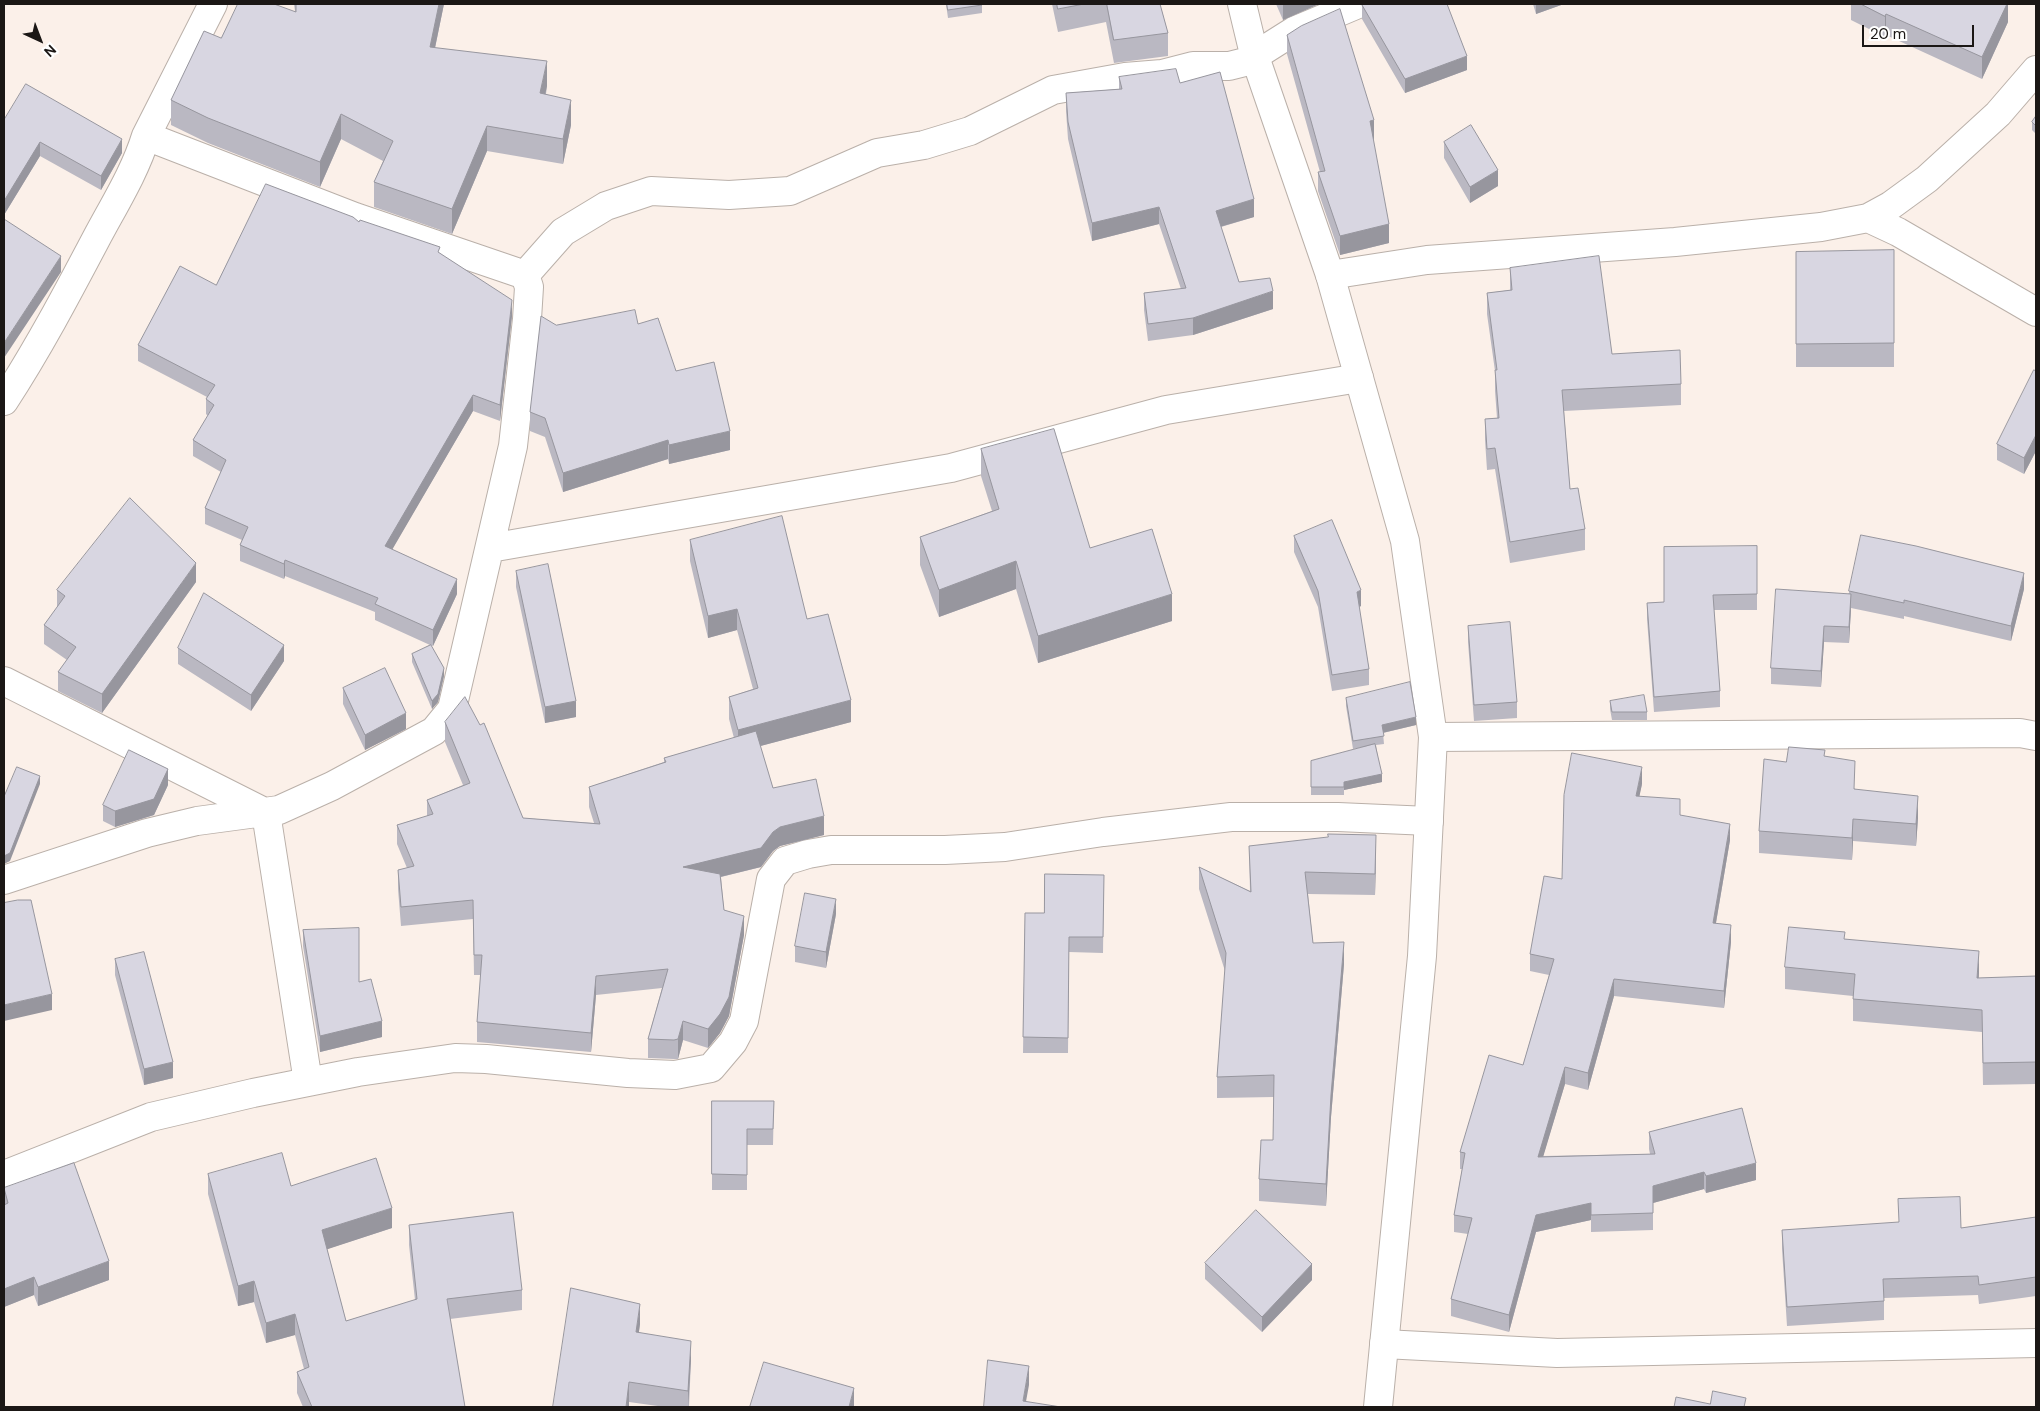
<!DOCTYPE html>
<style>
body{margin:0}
#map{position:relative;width:2040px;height:1411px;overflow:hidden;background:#fbf0e9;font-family:"DM Sans",sans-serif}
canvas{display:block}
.frame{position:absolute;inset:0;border:5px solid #1b1715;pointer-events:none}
.north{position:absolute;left:15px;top:15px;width:50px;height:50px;-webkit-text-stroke:4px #fff;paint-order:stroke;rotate:137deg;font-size:14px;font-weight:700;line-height:20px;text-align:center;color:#1b1715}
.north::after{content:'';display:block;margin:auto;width:18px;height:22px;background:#1b1715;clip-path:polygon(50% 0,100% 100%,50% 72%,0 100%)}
.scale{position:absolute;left:1862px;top:25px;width:112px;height:22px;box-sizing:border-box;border:2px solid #1b1715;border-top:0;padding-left:6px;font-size:15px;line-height:18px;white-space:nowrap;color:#1b1715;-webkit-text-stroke:4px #fff;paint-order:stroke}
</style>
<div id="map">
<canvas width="2040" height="1411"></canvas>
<div class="frame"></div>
<div class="north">N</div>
<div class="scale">20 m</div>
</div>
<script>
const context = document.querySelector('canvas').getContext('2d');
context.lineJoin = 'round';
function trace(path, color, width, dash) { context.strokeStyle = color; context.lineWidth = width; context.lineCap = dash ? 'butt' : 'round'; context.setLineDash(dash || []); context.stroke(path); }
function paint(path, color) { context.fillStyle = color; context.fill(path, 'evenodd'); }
const minor = new Path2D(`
 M 146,136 L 355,217 L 525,275
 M 1868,218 L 1898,232 L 2036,312
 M 1330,275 L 1427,260 L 1675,242 L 1821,227 L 1868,218 L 1890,206 L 1927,179 L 1998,114 L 2036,70
 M 4,401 C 38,349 67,294 96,239 C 114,205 135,172 146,136 L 213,4
 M 490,548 L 951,468 L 1166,410 L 1359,378
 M 4,681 L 266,813 L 308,1082
 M 1433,737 L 2020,733 L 2036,736
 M 4,880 L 147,833 L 197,821 L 279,810 L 332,786 L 434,731 L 452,709 L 513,446 L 527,319 L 529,287 L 525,275 L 563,232 L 606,206 L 651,191 L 729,195 L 790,191 L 877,153 L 924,145 L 970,131 L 1053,90 L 1125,77 L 1162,74 L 1193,66 L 1229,66 L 1245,62 L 1294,31 L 1358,4
 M 4,1175 L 151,1117 L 253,1093 L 358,1072 L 455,1058 L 486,1059 L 628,1073 L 675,1075 L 711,1068 L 733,1042 L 744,1021 L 771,879 L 785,861 L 808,854 L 831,850 L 945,850 L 1005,847 L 1103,832 L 1231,817 L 1338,817 L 1429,821
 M 1384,1344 L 1557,1353 L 2036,1343`);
const tertiary = new Path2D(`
 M 1242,4 L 1254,54 L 1330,275 L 1405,541 L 1433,737 L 1422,956 L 1378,1407`);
trace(minor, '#bab0a9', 30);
trace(tertiary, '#bab0a9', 30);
trace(minor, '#fff', 28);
trace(tertiary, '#fff', 28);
paint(new Path2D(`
 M 294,4 L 444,4 L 435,48 L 547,86 L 546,94 L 571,125 L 563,164 L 487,151 L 452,234 L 374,207 L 374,182 L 383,161 L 341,139 L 320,187 L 208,143 L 171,125 L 171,100 L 221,38 L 295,11 Z
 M 946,4 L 982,4 L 982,13 L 948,18 Z
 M 1052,4 L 1160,4 L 1168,33 L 1168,56 L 1114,63 L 1106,22 L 1058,32 Z
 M 1276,4 L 1319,4 L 1283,20 Z
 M 1533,4 L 1564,4 L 1536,14 Z
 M 1851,4 L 2008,4 L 2008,22 L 1982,79 L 1886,35 L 1885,37 L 1851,20 Z
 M 1362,5 L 1467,70 L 1405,93 L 1362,19 Z
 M 1287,35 L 1374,139 L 1373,139 L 1389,243 L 1340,255 L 1318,191 L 1318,172 L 1320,172 L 1287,54 Z
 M 1119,77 L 1180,83 L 1254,217 L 1221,227 L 1239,282 L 1273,309 L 1193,335 L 1148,341 L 1144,310 L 1144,293 L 1181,289 L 1159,224 L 1092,241 L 1068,139 L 1066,111 L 1066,93 L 1119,89 Z
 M 2036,116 L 2036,134 L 2032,130 L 2032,122 Z
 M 4,120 L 122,153 L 101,190 L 40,156 L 4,215 Z
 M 1444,142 L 1498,186 L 1470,203 L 1444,158 Z
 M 359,222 L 440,253 L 512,316 L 500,421 L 473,411 L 392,549 L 457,594 L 433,646 L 431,645 L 444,676 L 438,702 L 432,709 L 412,662 L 412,654 L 430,645 L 375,620 L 375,612 L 285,576 L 284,579 L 240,561 L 240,545 L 242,540 L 205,524 L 205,508 L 221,472 L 193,456 L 193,440 L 208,416 L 206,414 L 206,399 L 207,397 L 138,361 L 138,345 L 216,285 Z
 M 1894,250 L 1894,367 L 1796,367 L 1796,252 Z
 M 1510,268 L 1612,354 L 1681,384 L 1681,405 L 1564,411 L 1570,489 L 1585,529 L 1585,550 L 1510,563 L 1495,469 L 1487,470 L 1485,440 L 1485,419 L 1497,418 L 1495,391 L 1495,371 L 1487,314 L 1487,293 L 1510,290 Z
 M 638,324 L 676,371 L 730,450 L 669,464 L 668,459 L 563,492 L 545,437 L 530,431 L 530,412 L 556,325 Z
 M 2036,371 L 2036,451 L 2024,474 L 1997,460 L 1997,444 Z
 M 981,449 L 1090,548 L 1172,621 L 1038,663 L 1016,589 L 939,617 L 920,565 L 920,537 L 992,511 L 981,476 Z
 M 1294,536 L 1361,606 L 1359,607 L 1369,669 L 1369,685 L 1332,691 L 1318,607 L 1294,552 Z
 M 690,540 L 807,619 L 851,722 L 760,746 L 773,788 L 824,835 L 780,846 L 773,851 L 761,867 L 721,877 L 724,910 L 744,935 L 729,1016 L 720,1033 L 708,1048 L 683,1040 L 678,1059 L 674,1059 L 648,1058 L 648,1039 L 662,988 L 596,995 L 591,1052 L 477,1042 L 477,1022 L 481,975 L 474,975 L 473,919 L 401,926 L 398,889 L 398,870 L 407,868 L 397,844 L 397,825 L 427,816 L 427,800 L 463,785 L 445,742 L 445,722 L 523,818 L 594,823 L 589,807 L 589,787 L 664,762 L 664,758 L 734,738 L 729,719 L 729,697 L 753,689 L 737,630 L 708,638 L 690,561 Z
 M 1757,546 L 1757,610 L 1714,610 L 1720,691 L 1720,707 L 1654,712 L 1647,619 L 1647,603 L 1664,602 Z
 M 516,571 L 576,717 L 545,723 L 516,587 Z
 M 196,582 L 102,713 L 58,691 L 58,672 L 67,660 L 44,644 L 44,625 L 57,608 L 57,590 Z
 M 2024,589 L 2011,641 L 1904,616 L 1904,619 L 1851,608 L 1849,643 L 1824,642 L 1821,687 L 1771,684 L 1771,668 L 1849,593 L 1849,591 Z
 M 1468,626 L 1517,702 L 1517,718 L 1474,721 L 1468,642 Z
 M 178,648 L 284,661 L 251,711 L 178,664 Z
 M 343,688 L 406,729 L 365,750 L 343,704 Z
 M 1346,698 L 1416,725 L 1383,733 L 1384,744 L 1376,745 L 1382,782 L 1344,790 L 1344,795 L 1311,795 L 1311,761 L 1364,747 L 1353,749 L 1346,706 Z
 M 1610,701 L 1647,712 L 1647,720 L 1612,720 L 1610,709 Z
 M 1825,756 L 1855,789 L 1918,818 L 1916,846 L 1853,841 L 1852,860 L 1759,853 L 1759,831 L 1786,762 Z
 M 1642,784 L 1639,796 L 1680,815 L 1730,840 L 1716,923 L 1731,942 L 1724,1008 L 1614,996 L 1588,1090 L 1565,1084 L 1543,1156 L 1650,1154 L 1649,1149 L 1649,1132 L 1756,1180 L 1706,1193 L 1704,1189 L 1653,1203 L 1653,1230 L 1591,1232 L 1591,1220 L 1536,1232 L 1509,1332 L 1451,1316 L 1451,1299 L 1468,1234 L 1454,1232 L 1454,1215 L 1462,1169 L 1460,1169 L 1460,1152 L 1523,1065 L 1549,975 L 1530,971 L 1530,954 L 1562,879 Z
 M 168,785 L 154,815 L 115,827 L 103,821 L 103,805 Z
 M 1249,846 L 1376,857 L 1375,895 L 1308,894 L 1313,943 L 1344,964 L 1331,1117 L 1326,1206 L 1259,1201 L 1259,1179 L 1273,1140 L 1274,1097 L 1217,1098 L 1217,1077 L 1225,971 L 1199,889 L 1199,867 L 1250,891 Z
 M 1104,875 L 1103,953 L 1069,952 L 1068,1053 L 1023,1053 L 1025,913 L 1044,913 Z
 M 836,914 L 826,968 L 795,962 L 795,946 Z
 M 303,930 L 359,982 L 382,1037 L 320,1052 L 303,946 Z
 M 1845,939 L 1979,973 L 1979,978 L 2036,976 L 2036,1084 L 1983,1085 L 1982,1032 L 1853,1021 L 1853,996 L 1785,989 L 1785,967 Z
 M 115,959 L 173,1078 L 144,1085 L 115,975 Z
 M 712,1101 L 774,1101 L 773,1145 L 747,1145 L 747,1190 L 712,1190 Z
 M 208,1174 L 291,1186 L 392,1228 L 327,1249 L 346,1321 L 415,1300 L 409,1245 L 409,1225 L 522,1290 L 522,1310 L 450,1319 L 465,1407 L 303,1407 L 297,1393 L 297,1372 L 304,1369 L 295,1335 L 266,1343 L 254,1302 L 238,1306 L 208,1194 Z
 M 4,1188 L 109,1280 L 38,1306 L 34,1295 L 4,1307 Z
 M 2036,1217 L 2036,1296 L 1979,1304 L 1978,1295 L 1884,1298 L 1884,1320 L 1787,1326 L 1782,1249 L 1782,1230 L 1961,1228 Z
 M 1205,1263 L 1312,1280 L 1262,1332 L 1205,1279 Z
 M 571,1288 L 640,1324 L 639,1332 L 691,1360 L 689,1407 L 665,1407 L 629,1402 Z`), '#bab8c2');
paint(new Path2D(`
 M 439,4 L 444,4 L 430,72 L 430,47 Z
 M 1283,4 L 1319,4 L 1283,20 Z
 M 1536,4 L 1564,4 L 1536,14 Z
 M 2007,4 L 2008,4 L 2008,22 L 1982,79 L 1982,57 Z
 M 1886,14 L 1886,35 L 1885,37 L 1885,16 Z
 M 1467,56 L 1467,70 L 1405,93 L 1405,79 Z
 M 547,61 L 547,86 L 540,118 L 540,93 Z
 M 571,100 L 571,125 L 563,164 L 563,139 Z
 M 341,114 L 341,139 L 320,187 L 320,162 Z
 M 1374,120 L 1374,139 L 1370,141 L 1370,121 Z
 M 487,126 L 487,151 L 452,234 L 452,209 Z
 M 122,139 L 122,153 L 101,190 L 101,176 Z
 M 40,142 L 40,156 L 4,215 L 4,201 Z
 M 1498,170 L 1498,186 L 1470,203 L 1470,187 Z
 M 1254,199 L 1254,217 L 1216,228 L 1216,211 Z
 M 1159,207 L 1159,224 L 1092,241 L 1092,223 Z
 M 1389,224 L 1389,243 L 1340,255 L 1340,236 Z
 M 61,256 L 61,272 L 4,358 L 4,343 Z
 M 1273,291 L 1273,309 L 1193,335 L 1193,318 Z
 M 512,300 L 512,316 L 500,421 L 500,405 Z
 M 473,395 L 473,411 L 385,562 L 385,546 Z
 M 730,431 L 730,450 L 669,464 L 669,445 Z
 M 2036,435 L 2036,451 L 2024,474 L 2024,458 Z
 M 668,440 L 668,459 L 563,492 L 563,473 Z
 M 285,560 L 285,576 L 284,579 L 284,564 Z
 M 1016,561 L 1016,589 L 939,617 L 939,590 Z
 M 196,563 L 196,582 L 102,713 L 102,694 Z
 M 2024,573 L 2024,589 L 2011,641 L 2011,626 Z
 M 457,579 L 457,594 L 433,646 L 433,630 Z
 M 1361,590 L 1361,606 L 1357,608 L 1357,592 Z
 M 1172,594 L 1172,621 L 1038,663 L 1038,636 Z
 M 1851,594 L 1851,609 L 1849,643 L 1849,627 Z
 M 737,609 L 737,630 L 708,638 L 708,616 Z
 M 1824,626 L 1824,642 L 1821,687 L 1821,671 Z
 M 284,645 L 284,661 L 251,711 L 251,695 Z
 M 444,668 L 444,676 L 438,702 L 432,709 L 432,701 Z
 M 851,700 L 851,722 L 738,752 L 738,730 Z
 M 576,701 L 576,717 L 545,723 L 545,707 Z
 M 406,713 L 406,729 L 365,750 L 365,735 Z
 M 1416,717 L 1416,725 L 1382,733 L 1382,725 Z
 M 1642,767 L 1642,784 L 1636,813 L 1636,796 Z
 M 168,769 L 168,785 L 154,815 L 115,827 L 115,811 Z
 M 1382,774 L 1382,782 L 1344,790 L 1344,782 Z
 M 40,776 L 40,784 L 10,861 L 4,864 L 4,856 Z
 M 1918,796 L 1918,818 L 1916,846 L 1916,824 Z
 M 824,816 L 824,835 L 780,846 L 773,851 L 761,867 L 683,886 L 683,867 L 773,832 L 780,827 Z
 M 1853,819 L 1853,841 L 1852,860 L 1852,838 Z
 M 1730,824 L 1730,840 L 1713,940 L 1713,923 Z
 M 1376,835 L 1376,857 L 1375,895 L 1375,874 Z
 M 836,899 L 836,914 L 826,968 L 826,952 Z
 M 744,916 L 744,935 L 729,1016 L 720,1033 L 708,1048 L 708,1029 Z
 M 1731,925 L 1731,942 L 1724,1008 L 1724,991 Z
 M 1344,942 L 1344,964 L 1331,1117 L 1326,1206 L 1326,1184 L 1331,1095 Z
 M 1979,951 L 1979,973 L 1977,1000 L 1977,978 Z
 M 596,976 L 596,995 L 591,1052 L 591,1033 Z
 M 1614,979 L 1614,996 L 1588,1090 L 1588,1073 Z
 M 52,994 L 52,1010 L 4,1021 L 4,1005 Z
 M 382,1021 L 382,1037 L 320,1052 L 320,1036 Z
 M 683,1021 L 683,1040 L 678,1059 L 678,1039 Z
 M 173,1062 L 173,1078 L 144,1085 L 144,1069 Z
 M 1565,1067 L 1565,1084 L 1538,1174 L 1538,1157 Z
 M 1756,1163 L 1756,1180 L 1706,1193 L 1706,1176 Z
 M 1704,1172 L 1704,1189 L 1653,1203 L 1653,1186 Z
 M 1591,1203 L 1591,1220 L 1536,1232 L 1509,1332 L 1509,1315 L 1536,1215 Z
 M 392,1208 L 392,1228 L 322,1251 L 322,1230 Z
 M 109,1261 L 109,1280 L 38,1306 L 38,1287 Z
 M 1312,1264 L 1312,1280 L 1262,1332 L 1262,1317 Z
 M 34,1277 L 34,1295 L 4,1307 L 4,1289 Z
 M 254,1281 L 254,1302 L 238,1306 L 238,1286 Z
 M 640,1304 L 640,1324 L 636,1351 L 636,1332 Z
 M 295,1314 L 295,1335 L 266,1343 L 266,1323 Z
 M 691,1341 L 691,1360 L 688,1407 L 688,1391 Z
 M 1029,1366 L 1029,1385 L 1025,1407 L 1023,1401 Z
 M 629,1382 L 629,1407 L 626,1407 Z
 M 854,1388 L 854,1407 L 849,1407 Z`), '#97969e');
const building = new Path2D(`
 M 238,4 L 274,4 L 296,12 L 296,4 L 439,4 L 430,47 L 547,61 L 540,93 L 571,100 L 563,139 L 487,126 L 452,209 L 374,182 L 393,141 L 341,114 L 320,162 L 208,118 L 171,100 L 204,31 L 221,38 Z
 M 947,4 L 982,4 L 982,5 L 948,10 Z
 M 1057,4 L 1084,4 L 1058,9 Z
 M 1107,4 L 1160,4 L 1168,33 L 1114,40 Z
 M 1364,4 L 1447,4 L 1467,56 L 1405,79 L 1362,5 Z
 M 1861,4 L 2007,4 L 1982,57 L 1886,14 L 1885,16 Z
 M 1340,9 L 1374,120 L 1370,121 L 1389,224 L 1340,236 L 1318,172 L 1325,171 L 1287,35 L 1301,26 Z
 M 1176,69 L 1180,83 L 1220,72 L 1254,199 L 1216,211 L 1239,282 L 1270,278 L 1273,291 L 1193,318 L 1148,324 L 1144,293 L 1186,288 L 1159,207 L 1092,223 L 1068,122 L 1066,93 L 1122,89 L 1119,77 Z
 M 26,84 L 122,139 L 101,176 L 40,142 L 4,201 L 4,120 Z
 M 2036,116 L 2036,126 L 2032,122 Z
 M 1471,125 L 1498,170 L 1470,187 L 1444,142 Z
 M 266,184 L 353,217 L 359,222 L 360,220 L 440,247 L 438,252 L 512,300 L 500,405 L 473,395 L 385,546 L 457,579 L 433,630 L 375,604 L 378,598 L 285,560 L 284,564 L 240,545 L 248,527 L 205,508 L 226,460 L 193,440 L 214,405 L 206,399 L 215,385 L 138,345 L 180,266 L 216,285 Z
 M 4,219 L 61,256 L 4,343 Z
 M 1894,250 L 1894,343 L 1796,344 L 1796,252 Z
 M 1599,256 L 1612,354 L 1680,350 L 1681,384 L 1562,390 L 1570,489 L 1578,488 L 1585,529 L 1510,542 L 1495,448 L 1487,449 L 1485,419 L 1499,418 L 1495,370 L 1497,370 L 1487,293 L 1512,290 L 1510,268 Z
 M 635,310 L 638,324 L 658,318 L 676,371 L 714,362 L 730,431 L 669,445 L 668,440 L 563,473 L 545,418 L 530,412 L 541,316 L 556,325 Z
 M 2034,370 L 2036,371 L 2036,435 L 2024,458 L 1997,444 Z
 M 1054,429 L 1090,548 L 1152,529 L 1172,594 L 1038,636 L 1016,561 L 939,590 L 920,537 L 999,509 L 981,449 Z
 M 130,498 L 196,563 L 102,694 L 58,672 L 76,647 L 44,625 L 65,596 L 57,590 Z
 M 782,516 L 807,619 L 828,614 L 851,700 L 738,730 L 729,697 L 758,688 L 737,609 L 708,616 L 690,540 Z
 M 1332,520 L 1361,590 L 1357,592 L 1369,669 L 1332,675 L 1318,591 L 1294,536 Z
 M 1861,535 L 1916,546 L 2024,573 L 2011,626 L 1904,600 L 1904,603 L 1849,591 Z
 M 1757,546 L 1757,594 L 1713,595 L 1720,691 L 1654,697 L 1647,603 L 1664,602 L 1664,547 Z
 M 548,564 L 576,701 L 545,707 L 516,571 Z
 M 1776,589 L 1851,594 L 1849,627 L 1824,626 L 1821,671 L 1771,668 Z
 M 204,593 L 284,645 L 251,695 L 178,648 Z
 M 1510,622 L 1517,702 L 1474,705 L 1468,626 Z
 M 431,645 L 444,668 L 438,694 L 432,701 L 412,654 Z
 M 385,668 L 406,713 L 365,735 L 343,688 Z
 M 1410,682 L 1416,717 L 1382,725 L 1384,736 L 1353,741 L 1346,698 Z
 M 1644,695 L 1647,712 L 1612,712 L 1610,701 Z
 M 465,697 L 480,725 L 484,723 L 523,818 L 600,824 L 589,787 L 666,762 L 664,758 L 756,731 L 773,788 L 816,779 L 824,816 L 780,827 L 773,832 L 761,848 L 683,867 L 720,874 L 724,910 L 744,916 L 729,997 L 720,1014 L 708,1029 L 683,1021 L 678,1039 L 674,1040 L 648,1039 L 668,969 L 596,976 L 591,1033 L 477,1022 L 482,955 L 474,955 L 473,900 L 401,907 L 398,870 L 414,866 L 397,825 L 433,814 L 427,800 L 470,783 L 445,722 Z
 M 1375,744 L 1382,774 L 1344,782 L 1344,787 L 1311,787 L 1311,761 Z
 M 1789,747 L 1825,750 L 1824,756 L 1855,761 L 1854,789 L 1918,796 L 1916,824 L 1853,819 L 1852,838 L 1759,831 L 1764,759 L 1786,762 Z
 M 129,750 L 168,769 L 154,799 L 115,811 L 103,805 Z
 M 1572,753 L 1642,767 L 1636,796 L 1680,799 L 1680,815 L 1730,824 L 1713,923 L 1731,925 L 1724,991 L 1614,979 L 1588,1073 L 1565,1067 L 1538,1157 L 1655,1154 L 1649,1132 L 1742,1108 L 1756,1163 L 1706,1176 L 1704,1172 L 1653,1186 L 1653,1213 L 1591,1215 L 1591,1203 L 1536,1215 L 1509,1315 L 1451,1299 L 1472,1218 L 1454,1215 L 1465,1153 L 1460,1152 L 1489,1055 L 1523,1065 L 1554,959 L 1530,954 L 1544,876 L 1562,879 L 1564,795 Z
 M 17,767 L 40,776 L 10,853 L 4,856 L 4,797 Z
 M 1328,834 L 1376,835 L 1375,874 L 1305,872 L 1313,943 L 1344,942 L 1331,1095 L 1326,1184 L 1259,1179 L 1261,1140 L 1273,1140 L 1274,1075 L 1217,1077 L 1226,953 L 1199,867 L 1251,892 L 1249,846 L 1328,837 Z
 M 1045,874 L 1104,875 L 1103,937 L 1069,937 L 1068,1038 L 1023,1037 L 1025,913 L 1044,913 Z
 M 805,893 L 836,899 L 826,952 L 795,946 Z
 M 18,900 L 31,900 L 52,994 L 4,1005 L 4,903 Z
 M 1789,927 L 1845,932 L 1844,939 L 1979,951 L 1977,978 L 2036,976 L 2036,1062 L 1983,1063 L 1982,1010 L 1853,999 L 1855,974 L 1785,967 Z
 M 359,928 L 359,982 L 371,979 L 382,1021 L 320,1036 L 303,930 Z
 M 144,952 L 173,1062 L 144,1069 L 115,959 Z
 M 712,1101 L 774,1101 L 773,1129 L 747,1129 L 747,1175 L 712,1174 Z
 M 282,1153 L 291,1186 L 376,1158 L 392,1208 L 322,1230 L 346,1321 L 417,1299 L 409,1225 L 513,1212 L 522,1290 L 447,1299 L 465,1407 L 312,1407 L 297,1372 L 309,1367 L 295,1314 L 266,1323 L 254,1281 L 238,1286 L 208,1174 Z
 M 74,1163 L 109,1261 L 38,1287 L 34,1277 L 4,1289 L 4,1205 L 8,1203 L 4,1188 Z
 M 1960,1197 L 1961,1228 L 2036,1217 L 2036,1277 L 1979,1285 L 1978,1276 L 1883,1279 L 1884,1301 L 1787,1307 L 1782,1230 L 1899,1222 L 1898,1199 Z
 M 1256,1210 L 1312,1264 L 1262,1317 L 1205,1263 Z
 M 571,1288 L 640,1304 L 636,1332 L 691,1341 L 688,1391 L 629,1382 L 626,1407 L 553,1407 Z
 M 988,1360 L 1029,1366 L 1023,1401 L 1061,1407 L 984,1407 Z
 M 764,1362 L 854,1388 L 849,1407 L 750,1407 Z
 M 1713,1391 L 1746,1398 L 1744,1407 L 1674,1407 L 1676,1397 L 1710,1404 Z`);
paint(building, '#d8d6e1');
trace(building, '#97969e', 1);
</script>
